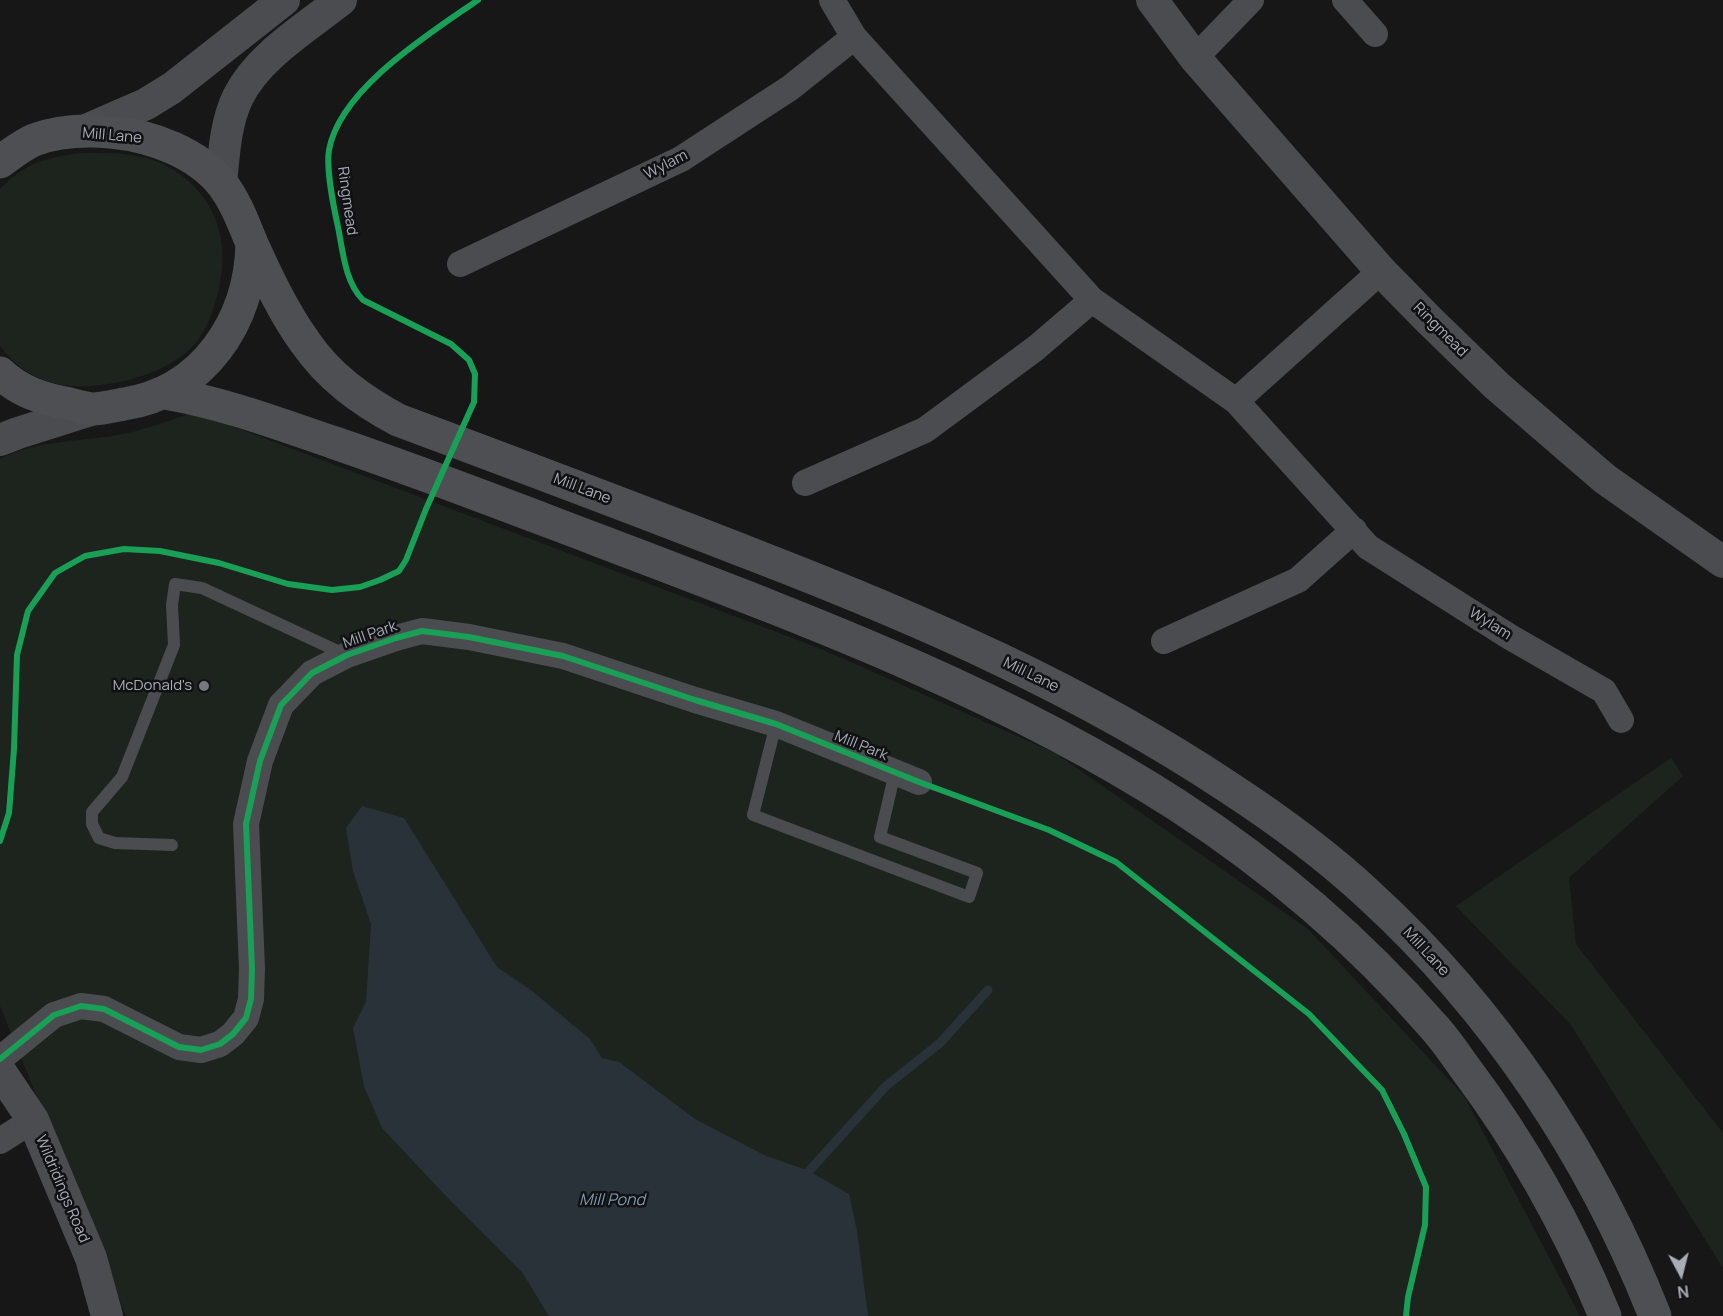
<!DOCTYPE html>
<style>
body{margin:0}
#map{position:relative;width:1723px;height:1316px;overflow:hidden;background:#171717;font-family:Manrope,sans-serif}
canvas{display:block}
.north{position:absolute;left:1651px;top:1244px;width:60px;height:60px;-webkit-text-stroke:4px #111113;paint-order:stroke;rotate:173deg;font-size:16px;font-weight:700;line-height:24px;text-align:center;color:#a8adb8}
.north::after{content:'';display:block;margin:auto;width:21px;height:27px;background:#a8adb8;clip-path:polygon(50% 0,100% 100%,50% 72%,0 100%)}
</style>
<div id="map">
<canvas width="1723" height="1316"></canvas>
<div class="north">N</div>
</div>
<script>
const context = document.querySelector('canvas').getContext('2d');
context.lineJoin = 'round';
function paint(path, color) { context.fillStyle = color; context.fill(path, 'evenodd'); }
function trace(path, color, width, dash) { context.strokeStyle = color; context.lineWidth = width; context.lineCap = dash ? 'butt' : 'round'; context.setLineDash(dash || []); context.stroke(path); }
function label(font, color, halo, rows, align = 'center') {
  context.font = font + ' Manrope,sans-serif'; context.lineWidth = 5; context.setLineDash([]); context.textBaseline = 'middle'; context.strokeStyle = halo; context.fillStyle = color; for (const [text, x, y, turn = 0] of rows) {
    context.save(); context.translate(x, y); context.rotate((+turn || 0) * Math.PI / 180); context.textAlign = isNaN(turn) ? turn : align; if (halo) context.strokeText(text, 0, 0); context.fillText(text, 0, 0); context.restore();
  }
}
paint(new Path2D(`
 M 81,153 C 109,153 140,152 165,165 C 217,192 232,243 217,296 C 212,315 205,334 191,348 C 165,373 126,383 91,386 C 54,389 22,376 0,346 L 0,189 C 27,162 44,158 81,153 Z
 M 195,412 L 824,650 L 1055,753 L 1308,929 L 1464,1096 L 1580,1316 L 126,1316 L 0,1006 L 0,459 C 37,439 87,442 128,433 C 150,428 173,419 195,412 Z
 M 1671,758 L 1683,776 L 1569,878 L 1576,944 L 1723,1133 L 1723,1268 L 1571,1025 L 1456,906 Z`), '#1d241e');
paint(new Path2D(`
 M 362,806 L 404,818 L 497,967 L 532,991 L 590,1039 L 602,1058 L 619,1062 L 695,1119 L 764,1155 L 809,1171 L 849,1194 L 857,1231 L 868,1316 L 549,1316 L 522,1272 L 447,1197 L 382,1128 L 364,1086 L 353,1028 L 366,1002 L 371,924 L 353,871 L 346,828 Z`), '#2a3239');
trace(new Path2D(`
 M 809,1171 L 886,1086 L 940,1043 L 988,990`), '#2a3239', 9);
trace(new Path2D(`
 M 776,724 L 753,815 L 969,897 L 977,873 L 880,837 L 895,772
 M 172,845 L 115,843 L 99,838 L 92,824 L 92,812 L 122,777 L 174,645 L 172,605 L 175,584 L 202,588 L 346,655`), '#4b4c50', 12);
trace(new Path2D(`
 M 832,0 L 854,37 L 1092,300 L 1236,401 L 1368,547 L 1510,637 L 1604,691 L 1621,720
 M 1345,0 L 1375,34
 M 1195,58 L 1251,0
 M 460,264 L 681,159 L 790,88 L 854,37
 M 1236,401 L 1381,271
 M 805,483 L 925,430 L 1036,348 L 1092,300
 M 1164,641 L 1298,580 L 1354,530
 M 0,1059 L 54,1015 L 81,1006 L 104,1009 L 179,1047 L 201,1050 L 220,1044 L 233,1034 L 246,1018 L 251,999 L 252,969 L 246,824 L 260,761 L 281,705 L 312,673 L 347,655 L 396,638 L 422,631 L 469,637 L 563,656 L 695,700 L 776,724 L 919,782
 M 0,1141 L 33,1120`), '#4b4c50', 26);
trace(new Path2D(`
 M 1152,0 L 1195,58 L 1381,271 L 1429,320 L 1497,386 L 1605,479 L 1723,562
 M 84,131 L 146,104 L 172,88 L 284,0
 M 221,183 C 224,155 225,124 238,97 C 257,57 307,27 341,0
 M 0,440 L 18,433 L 94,409
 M 0,1071 L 33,1120 L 91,1258 L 107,1316`), '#4b4c50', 32);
trace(new Path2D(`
 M 0,162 C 10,155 22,145 34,140 C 58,131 86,130 111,132 C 151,136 197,152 223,185 C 237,204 244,225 253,246 C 268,279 284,313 305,342 C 329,377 361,400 398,420 C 519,465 639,510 759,557 C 922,620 1082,690 1228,787 C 1277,819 1325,854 1368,894 C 1495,1010 1592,1156 1655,1316
 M 0,373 C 20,392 43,399 70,404 C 77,406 85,408 92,409 C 102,409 114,406 124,404 C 203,392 250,322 252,244
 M 165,393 C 227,404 276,423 335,443 C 423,473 508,506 595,539 C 794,615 997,689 1177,805 C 1271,866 1359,941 1433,1026 C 1445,1039 1455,1054 1465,1068 C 1522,1144 1569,1228 1605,1316`), '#4d4f52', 33);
trace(new Path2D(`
 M 0,841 L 9,813 L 14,749 L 17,655 L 28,611 L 55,573 L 85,556 L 124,549 L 160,551 L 219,563 L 288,584 L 332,590 L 360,587 L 380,580 L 399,571 L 406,560 L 426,509 L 474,402 L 475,374 L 469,360 L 451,344 L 363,300 C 345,282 343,252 338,227 C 334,209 326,168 329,150 C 340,89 429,34 478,0
 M 0,1059 L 54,1015 L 81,1006 L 104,1009 L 179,1047 L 201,1050 L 220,1044 L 233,1034 L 246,1018 L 251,999 L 252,969 L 246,824 L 260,761 L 281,705 L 312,673 L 347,655 L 396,638 L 422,631 L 469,637 L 563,656 L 695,700 L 776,724 L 919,782 L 1049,830 L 1116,862 L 1309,1014 L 1382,1090 L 1404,1134 L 1426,1187 L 1425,1225 L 1408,1297 L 1406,1316`), '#1a9f57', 6);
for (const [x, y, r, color] of [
 [204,686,6,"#757880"]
]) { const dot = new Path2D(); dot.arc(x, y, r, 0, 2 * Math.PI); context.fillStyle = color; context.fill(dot); trace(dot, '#111113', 2); }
label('15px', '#a8adb8', '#111113', [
 ["Mill Lane",112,136,5],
 ["Wylam",666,165,-27],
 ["Ringmead",347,201,82],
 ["Ringmead",1440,330,45],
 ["Mill Lane",582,489,21],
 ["Wylam",1490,624,32],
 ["Mill Park",370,635,-19],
 ["Mill Lane",1031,675,26],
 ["Mill Park",861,746,22],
 ["Mill Lane",1426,952,47],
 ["Wildridings Road",62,1189,67]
]);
label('15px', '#a8adb8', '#111113', [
 ["McDonald's",192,686]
], 'right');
label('italic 16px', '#7f9bb3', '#111113', [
 ["Mill Pond",612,1201]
]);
</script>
